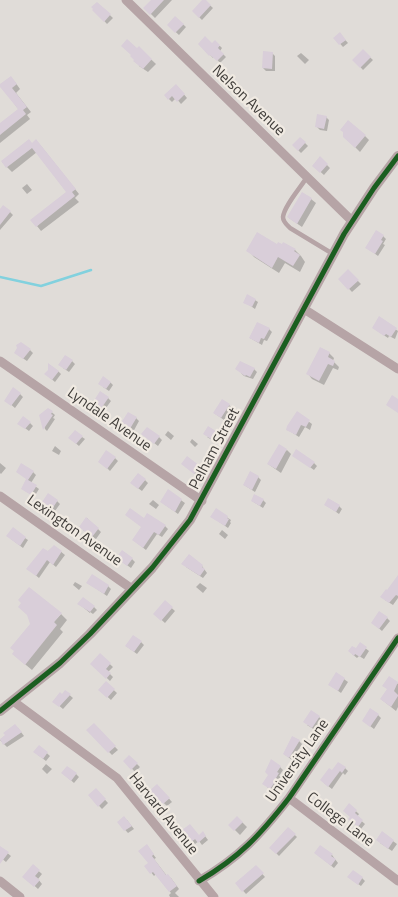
<!DOCTYPE html>
<style>
body{margin:0}
canvas{display:block;background:#e0dcd8}
</style>
<canvas width="398" height="897"></canvas>
<script>
const context = document.querySelector('canvas').getContext('2d');
context.lineJoin = 'round';
function paint(path, color) { context.fillStyle = color; context.fill(path, 'evenodd'); }
function trace(path, color, width, dash) { context.strokeStyle = color; context.lineWidth = width; context.lineCap = dash ? 'butt' : 'round'; context.setLineDash(dash || []); context.stroke(path); }
function label(font, color, halo, rows, align = 'center') {
  context.font = font + ' "Titillium Web",sans-serif'; context.lineWidth = 4.5; context.setLineDash([]); context.textBaseline = 'middle'; context.strokeStyle = halo; context.fillStyle = color; for (const [text, x, y, turn = 0] of rows) {
    context.save(); context.translate(x, y); context.rotate((+turn || 0) * Math.PI / 180); context.textAlign = isNaN(turn) ? turn : align; if (halo) context.strokeText(text, 0, 0); context.fillText(text, 0, 0); context.restore();
  }
}
paint(new Path2D(`
 M 153,0 L 172,0 L 155,18 L 145,8 Z
 M 204,0 L 213,8 L 202,20 L 193,11 Z
 M 97,3 L 113,18 L 107,24 L 94,10 Z
 M 175,17 L 186,27 L 179,35 L 168,25 Z
 M 340,34 L 348,43 L 343,47 L 335,38 Z
 M 200,44 L 220,46 L 222,48 L 220,51 L 226,57 L 220,63 L 214,56 L 213,58 Z
 M 139,48 L 156,64 L 148,72 L 139,66 L 137,50 Z
 M 363,51 L 373,60 L 363,70 L 354,60 Z
 M 272,53 L 275,56 L 275,71 L 266,71 L 263,68 Z
 M 301,53 L 309,60 L 305,64 L 297,56 Z
 M 15,82 L 20,89 L 16,93 L 31,112 L 27,115 L 30,119 L 0,143 L 0,125 L 19,110 L 1,86 Z
 M 176,85 L 187,98 L 181,104 L 176,98 L 172,102 L 165,95 Z
 M 326,117 L 329,120 L 327,131 L 320,130 L 317,127 Z
 M 344,132 L 365,136 L 369,140 L 360,152 L 344,136 Z
 M 300,138 L 308,146 L 301,153 L 293,145 Z
 M 33,144 L 41,146 L 79,194 L 75,198 L 79,202 L 41,231 L 37,226 L 68,192 L 37,152 L 12,172 L 2,162 Z
 M 320,158 L 330,168 L 324,175 L 314,166 Z
 M 27,184 L 32,190 L 27,194 L 22,188 Z
 M 311,199 L 316,203 L 302,227 L 289,218 Z
 M 0,211 L 10,212 L 13,215 L 0,230 Z
 M 383,236 L 386,239 L 383,244 L 385,245 L 378,256 L 367,248 Z
 M 278,245 L 295,250 L 301,256 L 305,262 L 300,272 L 285,263 L 279,273 L 254,257 L 248,250 Z
 M 348,271 L 361,284 L 352,292 L 340,279 Z
 M 255,300 L 258,302 L 255,309 L 245,302 Z
 M 380,318 L 398,331 L 395,339 L 389,336 L 388,338 L 376,330 Z
 M 269,329 L 272,332 L 267,341 L 264,340 L 262,345 L 250,338 Z
 M 30,350 L 33,353 L 27,361 L 18,355 Z
 M 329,353 L 334,358 L 333,361 L 339,367 L 338,370 L 333,368 L 324,385 L 312,379 L 308,374 Z
 M 72,361 L 75,364 L 69,372 L 63,368 Z
 M 254,369 L 257,372 L 253,379 L 244,376 L 241,373 Z
 M 58,371 L 61,374 L 55,382 L 49,377 Z
 M 110,382 L 113,385 L 109,391 L 103,387 Z
 M 20,394 L 23,397 L 15,408 L 9,403 Z
 M 108,398 L 111,401 L 101,415 L 91,407 Z
 M 229,405 L 232,408 L 224,420 L 214,413 Z
 M 48,409 L 55,415 L 53,418 L 55,419 L 47,431 L 45,429 L 41,415 Z
 M 297,413 L 312,424 L 310,430 L 305,427 L 299,437 L 288,430 Z
 M 136,418 L 139,421 L 132,434 L 124,429 Z
 M 30,423 L 33,426 L 29,431 L 22,426 Z
 M 168,431 L 174,436 L 171,440 L 165,435 Z
 M 218,434 L 221,437 L 217,443 L 207,437 Z
 M 82,437 L 85,439 L 79,446 L 73,441 Z
 M 146,437 L 159,437 L 162,440 L 158,446 Z
 M 192,439 L 198,444 L 195,447 L 190,442 Z
 M 55,446 L 61,451 L 59,455 L 52,451 Z
 M 287,450 L 291,454 L 281,473 L 268,464 Z
 M 115,458 L 118,461 L 110,471 L 100,461 Z
 M 187,458 L 203,469 L 198,476 L 186,467 Z
 M 297,458 L 314,463 L 317,466 L 314,470 Z
 M 0,463 L 6,468 L 1,474 L 0,473 Z
 M 33,472 L 36,475 L 31,483 L 39,489 L 34,497 L 26,491 L 27,479 Z
 M 258,477 L 261,480 L 255,492 L 244,485 Z
 M 145,480 L 148,483 L 142,491 L 135,486 Z
 M 168,491 L 185,503 L 178,514 L 164,504 Z
 M 153,500 L 159,505 L 156,509 L 149,504 Z
 M 263,500 L 266,503 L 263,508 L 252,501 Z
 M 57,501 L 60,504 L 55,511 L 46,505 Z
 M 326,505 L 339,506 L 342,509 L 339,514 Z
 M 216,510 L 231,520 L 230,522 L 231,523 L 228,528 L 215,519 Z
 M 87,518 L 101,532 L 96,539 L 83,530 Z
 M 144,520 L 165,526 L 168,529 L 162,537 L 157,534 L 146,550 L 137,543 Z
 M 222,530 L 228,535 L 225,539 L 219,534 Z
 M 25,538 L 28,540 L 23,548 L 11,539 Z
 M 54,546 L 65,555 L 56,567 L 50,562 L 39,578 L 28,569 Z
 M 132,559 L 135,562 L 131,568 L 121,561 Z
 M 202,566 L 207,573 L 203,578 L 186,567 Z
 M 398,581 L 398,598 L 393,605 L 385,600 L 387,592 Z
 M 75,582 L 82,586 L 79,590 L 73,585 Z
 M 200,583 L 207,588 L 203,593 L 196,587 Z
 M 91,585 L 108,586 L 111,589 L 107,596 Z
 M 165,602 L 175,611 L 165,623 L 155,614 Z
 M 79,604 L 94,607 L 97,610 L 93,614 L 90,612 L 90,613 Z
 M 61,614 L 67,620 L 60,629 L 63,632 L 32,670 L 20,660 Z
 M 387,618 L 390,621 L 382,631 L 375,625 Z
 M 141,642 L 144,645 L 137,654 L 126,646 Z
 M 360,644 L 369,651 L 364,659 L 359,656 L 357,658 L 352,654 Z
 M 100,655 L 113,667 L 108,672 L 113,677 L 110,681 L 92,664 Z
 M 337,674 L 348,682 L 341,693 L 330,685 Z
 M 390,678 L 398,684 L 398,707 L 396,711 L 381,699 L 388,689 Z
 M 106,683 L 117,693 L 111,700 L 100,690 Z
 M 66,692 L 73,698 L 63,709 L 57,704 Z
 M 378,715 L 381,718 L 374,729 L 366,723 Z
 M 319,717 L 322,720 L 315,730 L 307,725 Z
 M 94,725 L 118,750 L 112,755 L 88,730 Z
 M 18,728 L 24,736 L 7,747 L 0,740 Z
 M 299,741 L 302,744 L 292,760 L 284,754 Z
 M 39,746 L 50,756 L 46,761 L 38,755 Z
 M 129,756 L 140,767 L 135,772 L 125,761 Z
 M 46,764 L 52,769 L 47,774 L 42,769 Z
 M 280,767 L 283,770 L 279,776 L 281,777 L 278,782 L 279,783 L 273,791 L 267,787 Z
 M 345,768 L 348,771 L 345,775 L 343,773 L 332,789 L 324,783 L 332,772 Z
 M 76,774 L 79,777 L 74,783 L 66,776 Z
 M 157,785 L 172,802 L 167,806 L 151,791 Z
 M 96,790 L 108,803 L 102,809 L 90,796 Z
 M 349,805 L 359,814 L 357,817 L 365,824 L 361,829 L 353,822 Z
 M 237,817 L 247,827 L 240,835 L 230,825 Z
 M 127,820 L 134,829 L 128,833 L 118,822 Z
 M 288,829 L 297,837 L 279,856 L 271,848 Z
 M 382,833 L 397,844 L 392,851 L 380,843 Z
 M 199,836 L 205,836 L 208,840 L 202,845 L 199,841 L 195,844 L 192,841 Z
 M 0,847 L 11,856 L 6,862 L 0,857 Z
 M 149,849 L 156,858 L 154,859 L 167,876 L 171,878 L 179,889 L 175,893 L 179,897 L 170,897 L 169,895 L 171,893 L 156,874 L 154,876 L 146,866 L 150,863 Z
 M 332,855 L 338,863 L 334,868 L 319,856 Z
 M 33,866 L 42,874 L 38,879 L 42,884 L 38,889 L 27,879 Z
 M 256,867 L 265,877 L 246,894 L 237,884 Z
 M 362,878 L 365,881 L 361,886 L 352,880 Z`), '#0003');
trace(new Path2D(`
 M 0,277 L 41,286 L 91,270`), '#82d1de', 2.5);
paint(new Path2D(`
 M 151,0 L 164,0 L 150,15 L 143,8 Z
 M 202,0 L 206,0 L 211,5 L 199,18 L 192,11 Z
 M 97,2 L 111,14 L 104,22 L 92,10 L 93,9 L 91,7 Z
 M 175,16 L 184,24 L 175,33 L 167,25 Z
 M 340,32 L 346,40 L 339,45 L 333,38 Z
 M 205,36 L 212,43 L 215,40 L 220,45 L 218,48 L 224,54 L 217,61 L 210,55 L 209,56 L 198,44 Z
 M 127,39 L 137,48 L 139,46 L 152,59 L 143,69 L 133,61 L 134,60 L 130,56 L 131,55 L 121,46 Z
 M 363,49 L 371,57 L 360,68 L 352,60 Z
 M 263,51 L 273,52 L 272,69 L 262,68 Z
 M 11,76 L 17,84 L 12,88 L 27,107 L 23,110 L 26,114 L 0,135 L 0,123 L 18,109 L 0,87 L 0,84 Z
 M 176,84 L 185,94 L 177,102 L 172,96 L 168,100 L 164,95 Z
 M 317,114 L 327,116 L 324,129 L 315,127 Z
 M 348,120 L 366,135 L 355,148 L 343,137 L 343,132 L 340,130 Z
 M 300,137 L 306,142 L 298,151 L 292,145 Z
 M 29,139 L 32,143 L 36,139 L 76,189 L 72,192 L 75,196 L 36,227 L 30,220 L 66,192 L 32,148 L 6,168 L 1,161 Z
 M 320,156 L 328,164 L 320,173 L 312,166 Z
 M 302,192 L 312,198 L 297,224 L 287,217 Z
 M 3,205 L 11,211 L 0,225 L 0,209 Z
 M 376,230 L 384,235 L 381,240 L 383,241 L 375,254 L 365,248 Z
 M 257,232 L 277,244 L 278,242 L 282,244 L 283,242 L 296,249 L 294,251 L 300,255 L 293,266 L 278,257 L 272,268 L 246,251 Z
 M 348,269 L 359,280 L 348,290 L 338,279 Z
 M 247,294 L 256,299 L 252,307 L 243,303 Z
 M 379,316 L 397,328 L 391,337 L 386,334 L 384,336 L 372,328 Z
 M 257,322 L 270,328 L 264,339 L 261,338 L 259,343 L 249,338 Z
 M 21,342 L 31,349 L 23,359 L 14,353 L 17,348 L 16,345 Z
 M 320,347 L 330,352 L 328,357 L 335,361 L 333,366 L 328,364 L 319,381 L 306,374 Z
 M 65,355 L 73,360 L 66,370 L 58,365 Z
 M 240,361 L 255,368 L 250,377 L 246,375 L 245,376 L 235,369 Z
 M 48,363 L 59,371 L 52,380 L 44,374 L 48,370 Z
 M 103,376 L 111,382 L 106,389 L 98,384 Z
 M 13,387 L 21,393 L 11,406 L 4,401 Z
 M 100,391 L 109,397 L 98,413 L 90,407 Z
 M 392,395 L 398,399 L 398,413 L 386,405 Z
 M 222,399 L 230,404 L 221,418 L 213,413 Z
 M 48,408 L 53,411 L 51,414 L 53,415 L 43,430 L 39,415 Z
 M 297,411 L 310,420 L 306,427 L 301,425 L 296,435 L 286,430 L 287,426 Z
 M 128,412 L 137,417 L 128,432 L 119,426 Z
 M 23,416 L 31,422 L 25,429 L 17,424 Z
 M 208,426 L 219,433 L 214,441 L 203,434 Z
 M 147,427 L 160,436 L 154,444 L 141,434 Z
 M 75,430 L 83,436 L 76,444 L 68,438 Z
 M 279,444 L 287,449 L 276,469 L 267,464 Z
 M 296,449 L 315,462 L 310,468 L 292,456 Z
 M 106,450 L 116,457 L 107,469 L 98,462 Z
 M 187,456 L 200,466 L 194,474 L 181,464 Z
 M 21,463 L 34,471 L 28,480 L 37,485 L 31,495 L 21,489 L 26,479 L 16,472 Z
 M 250,471 L 259,476 L 252,490 L 243,485 Z
 M 138,473 L 146,479 L 138,489 L 130,483 Z
 M 168,489 L 182,499 L 175,512 L 160,502 Z
 M 48,493 L 58,500 L 52,509 L 42,502 Z
 M 254,494 L 264,499 L 260,506 L 251,501 Z
 M 328,498 L 340,505 L 336,512 L 324,505 Z
 M 130,508 L 144,518 L 147,513 L 166,525 L 159,535 L 154,532 L 143,548 L 132,540 L 141,527 L 125,515 Z
 M 216,508 L 228,516 L 227,518 L 229,519 L 225,526 L 210,517 Z
 M 86,517 L 99,528 L 92,537 L 79,527 Z
 M 13,527 L 26,537 L 20,546 L 6,536 Z
 M 54,545 L 62,551 L 53,565 L 47,560 L 36,576 L 26,569 L 43,548 L 48,551 Z
 M 122,550 L 133,558 L 127,566 L 116,558 Z
 M 189,554 L 203,565 L 202,567 L 205,569 L 200,576 L 181,564 Z
 M 92,574 L 109,585 L 104,594 L 86,583 Z
 M 398,575 L 398,596 L 396,595 L 389,603 L 380,597 L 386,589 L 387,590 Z
 M 29,587 L 62,613 L 54,622 L 57,625 L 25,665 L 12,654 L 14,651 L 10,648 L 30,624 L 27,615 L 18,607 L 21,603 L 18,600 Z
 M 83,597 L 95,606 L 90,612 L 77,604 Z
 M 165,600 L 173,607 L 161,621 L 153,614 Z
 M 379,611 L 388,617 L 379,629 L 371,623 Z
 M 133,635 L 142,641 L 134,652 L 125,646 Z
 M 360,642 L 367,647 L 360,657 L 355,654 L 354,656 L 348,651 L 352,646 L 356,648 Z
 M 100,653 L 111,663 L 106,669 L 111,673 L 106,679 L 90,664 Z
 M 336,672 L 345,678 L 338,691 L 328,685 Z
 M 389,676 L 398,682 L 394,691 L 398,695 L 398,696 L 391,707 L 380,699 L 387,689 L 382,686 Z
 M 106,681 L 115,689 L 107,698 L 98,690 Z
 M 65,690 L 71,694 L 59,707 L 52,702 L 60,692 L 62,694 Z
 M 370,708 L 379,714 L 370,727 L 362,721 Z
 M 311,710 L 320,716 L 312,728 L 303,722 Z
 M 94,723 L 116,746 L 108,753 L 86,730 Z
 M 15,724 L 22,732 L 3,745 L 0,739 L 5,735 L 3,733 Z
 M 292,736 L 300,740 L 289,758 L 283,754 Z
 M 39,745 L 48,752 L 43,759 L 33,752 Z
 M 129,755 L 138,763 L 131,770 L 123,761 Z
 M 271,759 L 281,766 L 277,772 L 279,773 L 276,778 L 277,779 L 270,789 L 262,784 L 268,775 L 265,772 Z
 M 338,762 L 346,767 L 342,773 L 340,771 L 328,787 L 320,780 L 329,768 L 332,770 Z
 M 67,766 L 77,773 L 71,781 L 61,773 Z
 M 157,784 L 170,798 L 163,804 L 149,791 Z
 M 96,788 L 106,799 L 98,807 L 88,795 Z
 M 349,803 L 357,810 L 355,813 L 363,820 L 358,827 L 348,819 L 350,817 L 343,811 Z
 M 124,816 L 132,826 L 124,831 L 117,822 Z
 M 237,816 L 243,822 L 234,831 L 228,825 Z
 M 190,824 L 199,835 L 203,831 L 206,836 L 198,843 L 195,839 L 191,842 L 182,830 Z
 M 288,827 L 296,834 L 276,854 L 269,848 Z
 M 382,831 L 394,840 L 388,849 L 376,840 Z
 M 147,844 L 154,854 L 152,856 L 166,875 L 168,874 L 177,886 L 169,892 L 153,872 L 150,874 L 144,866 L 148,863 L 138,851 Z
 M 320,845 L 333,854 L 331,856 L 336,859 L 331,866 L 314,853 Z
 M 0,846 L 9,852 L 0,864 Z
 M 33,864 L 40,870 L 35,876 L 40,880 L 34,887 L 22,877 Z
 M 256,865 L 264,873 L 242,892 L 235,883 Z
 M 353,870 L 363,877 L 358,885 L 347,877 Z`), '#d9ced9');
trace(new Path2D(`
 M 307,177 C 301,187 284,206 283,217 C 283,222 287,225 290,228 L 333,254`), '#b6a4a6', 4.5);
trace(new Path2D(`
 M 126,0 L 352,221
 M 304,309 L 398,369
 M 0,361 L 202,501
 M 0,496 L 132,589
 M 13,701 L 117,778 L 214,897
 M 289,798 L 398,881
 M 0,881 L 20,897
 M 199,881 C 240,857 260,835 289,798 L 398,638`), '#b6a4a6', 9);
trace(new Path2D(`
 M 0,711 L 60,663 L 90,634 L 152,568 L 190,520 L 344,234 L 374,188 L 398,156`), '#b6a4a6', 10);
trace(new Path2D(`
 M 0,711 L 60,663 L 90,634 L 152,568 L 190,520 L 344,234 L 374,188 L 398,156
 M 199,881 C 240,857 260,835 289,798 L 398,638`), '#1b5e20', 5);
label('15px', '#3f3c39', '#f0eae2', [
 ["Nelson Avenue",248,101,44],
 ["Lyndale Avenue",109,420,35],
 ["Pelham Street",215,449,-62],
 ["Lexington Avenue",74,531,35],
 ["University Lane",298,761,-55],
 ["Harvard Avenue",163,814,51],
 ["College Lane",340,820,37]
]);
</script>
